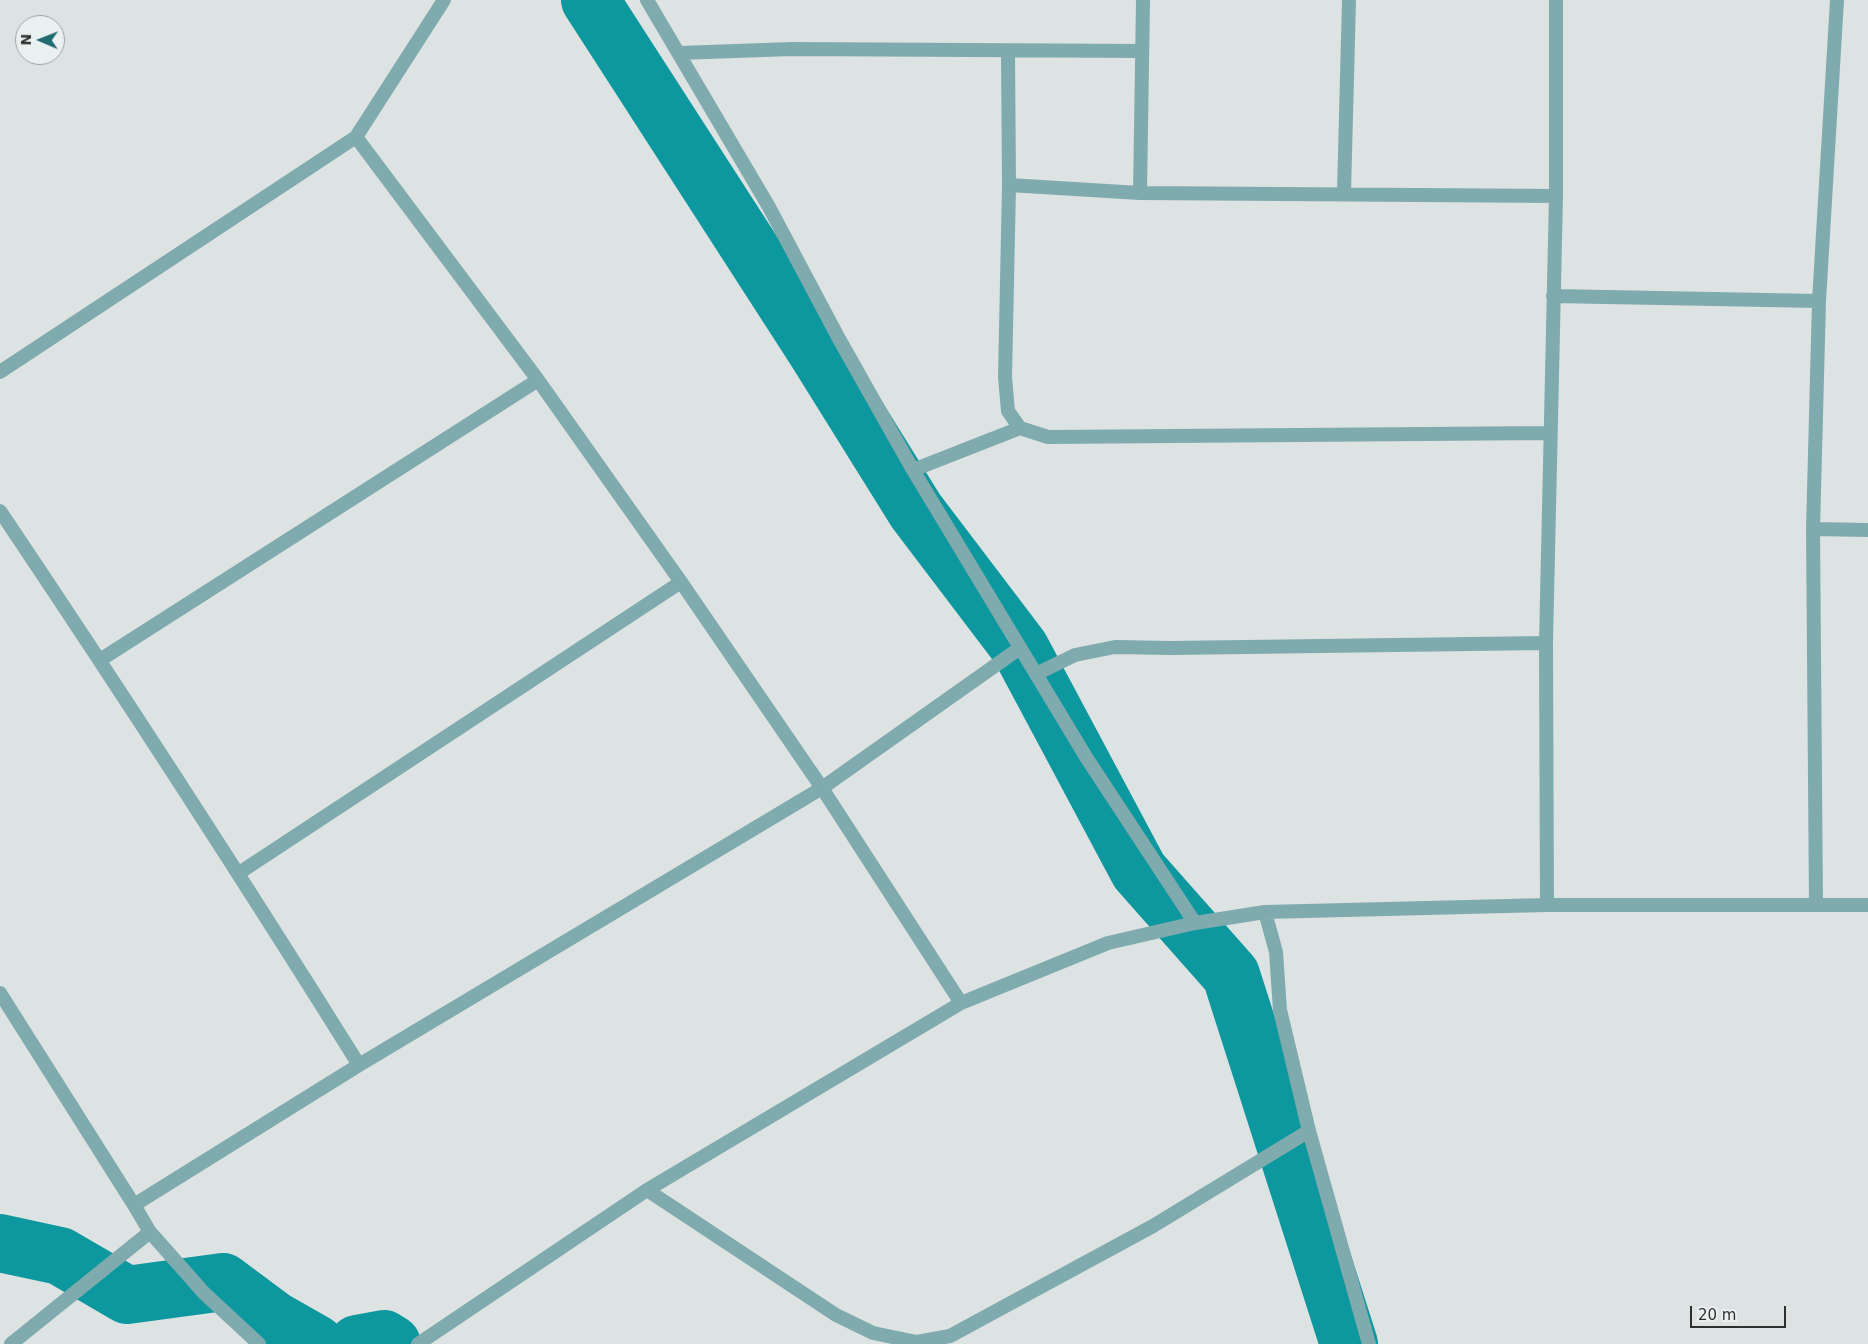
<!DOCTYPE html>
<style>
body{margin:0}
#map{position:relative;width:1868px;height:1344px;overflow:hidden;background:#dde2e2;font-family:"DejaVu Sans",sans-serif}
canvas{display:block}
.north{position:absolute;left:15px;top:15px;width:50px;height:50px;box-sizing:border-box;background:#eaeff0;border:1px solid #9fa3a3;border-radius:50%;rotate:271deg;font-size:14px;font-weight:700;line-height:20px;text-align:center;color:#2f3030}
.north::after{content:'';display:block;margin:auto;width:18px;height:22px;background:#216c71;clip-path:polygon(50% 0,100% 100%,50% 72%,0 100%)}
.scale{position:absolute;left:1690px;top:1306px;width:96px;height:22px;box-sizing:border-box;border:2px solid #2f3030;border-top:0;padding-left:6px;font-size:15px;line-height:18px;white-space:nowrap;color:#2f3030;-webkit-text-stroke:4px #eaeff0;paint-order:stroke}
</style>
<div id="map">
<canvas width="1868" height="1344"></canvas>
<div class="north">N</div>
<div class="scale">20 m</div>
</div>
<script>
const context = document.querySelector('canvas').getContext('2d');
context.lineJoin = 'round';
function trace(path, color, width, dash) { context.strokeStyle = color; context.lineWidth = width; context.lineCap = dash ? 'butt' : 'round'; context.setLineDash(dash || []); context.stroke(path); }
trace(new Path2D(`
 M 590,0 L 817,352 L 916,511 L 1020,648 L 1139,871 L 1231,975 L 1349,1344
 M 0,1243 L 60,1256 L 127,1295 L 223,1282 L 274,1320 L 316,1344
 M 357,1344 L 384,1339 L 392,1344`), '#0d979e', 58);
trace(new Path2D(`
 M 647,0 L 769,207 L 838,337 L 913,470 L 1086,757 L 1195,923
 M 1008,51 L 1009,185 L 1005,377 L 1008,411 L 1020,428 L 1048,437 L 1550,433
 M 679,53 L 792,49 L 1142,51
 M 356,137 L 538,380 L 681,582 L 822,788 L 961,1003
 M 1009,185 L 1140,193 L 1556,196
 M 1140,193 L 1143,0
 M 1344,193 L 1349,0
 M 1553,296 L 1819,301
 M 0,372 L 356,137 L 444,0
 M 913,470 L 1020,428
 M 0,511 C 123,694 242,878 359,1065
 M 1813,529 L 1868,530
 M 100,660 L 538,380
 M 1036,674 L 1075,655 L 1115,647 L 1170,648 L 1546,643
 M 239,873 L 681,582
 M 1547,905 L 1546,643 L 1556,196 L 1556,0
 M 1816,905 L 1813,529 L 1819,301 L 1837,0
 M 1265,912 L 1276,952 L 1280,1010 L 1309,1131 L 1369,1344
 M 0,993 L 134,1205 L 150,1232 L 204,1293 L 259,1344
 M 647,1190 L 836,1315 L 873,1333 L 917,1342 L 950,1336 L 1153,1226 L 1309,1131
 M 134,1205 L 359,1065 L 822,788 L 1020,648
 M 11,1344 L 150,1232
 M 418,1344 L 647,1190 L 961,1003 L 1108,943 L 1195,923 L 1265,912 L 1547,905 L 1868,905`), '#80abae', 14);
</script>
